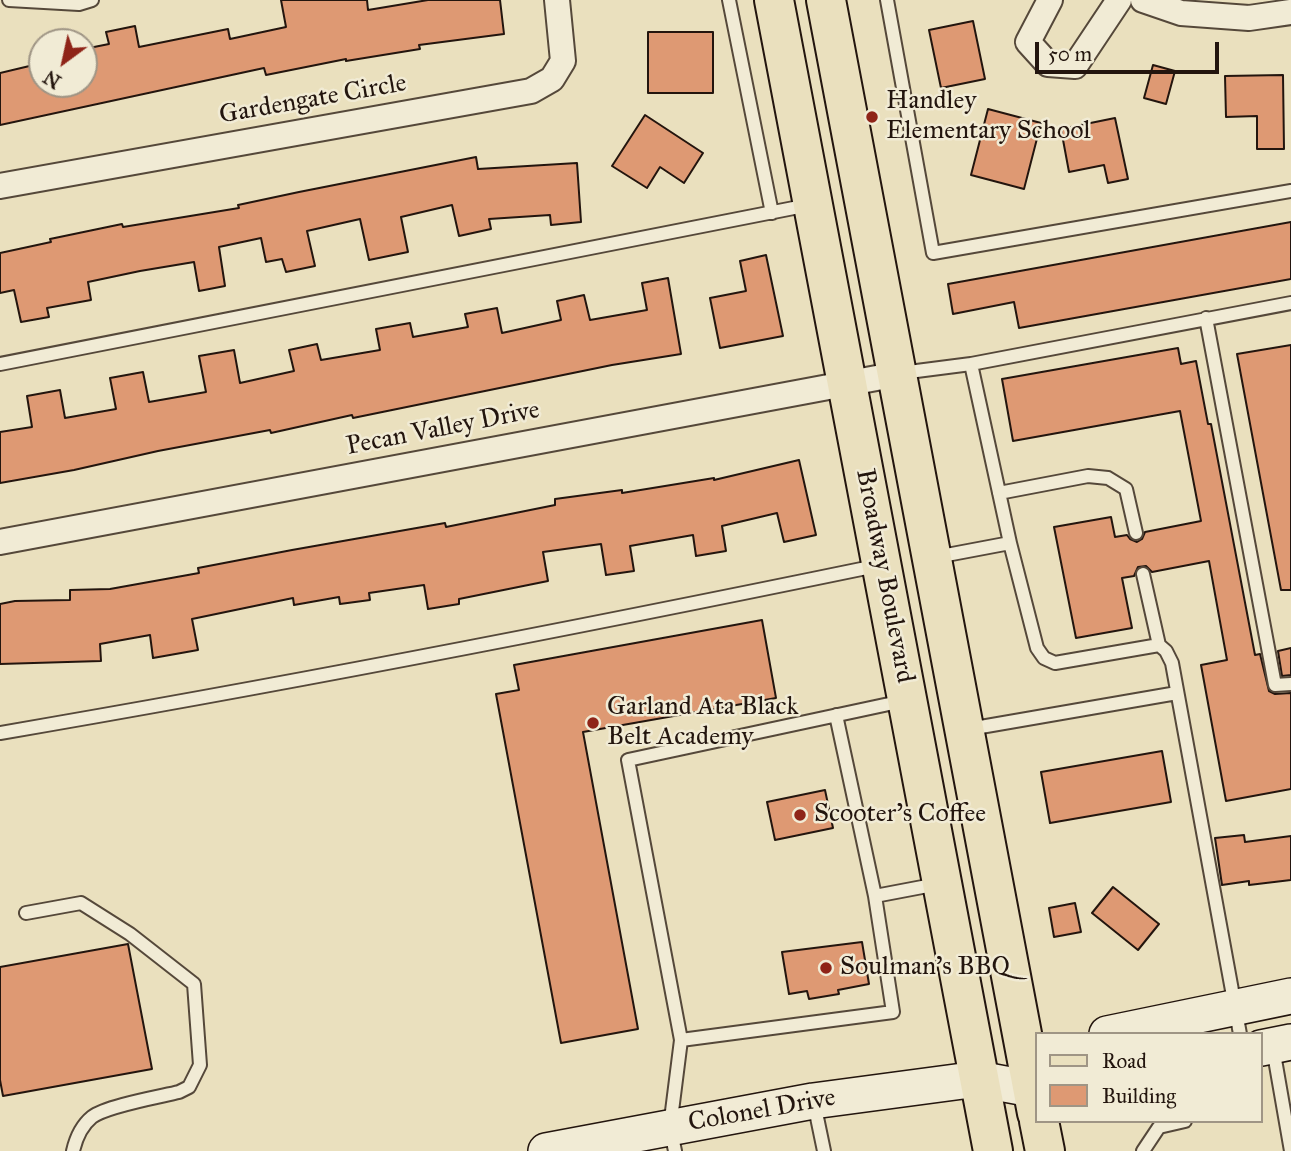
<!DOCTYPE html>
<style>
body{margin:0}
#map{position:relative;width:1291px;height:1151px;overflow:hidden;background:#eae0be;font-family:"IM FELL Great Primer",serif}
canvas{display:block}
.legend{position:absolute;left:1035px;top:1032px;width:228px;height:91px;box-sizing:border-box;background:#f1ebd5;border:2px solid #9f9585;margin:0;padding:9px 12px;list-style:none;font-size:21px;color:#23150e}
.legend li{display:flex;align-items:center;gap:14px;height:35px}
.legend b{width:35px;border:2px solid #9f9585}
.north{position:absolute;left:28px;top:28px;width:70px;height:70px;box-sizing:border-box;background:#f1ebd5;border:2px solid #9f9585;border-radius:50%;rotate:213deg;font-size:19px;font-weight:700;line-height:28px;text-align:center;color:#23150e}
.north::after{content:'';display:block;margin:auto;width:24px;height:32px;background:#8f2418;clip-path:polygon(50% 0,100% 100%,50% 72%,0 100%)}
.scale{position:absolute;left:1035px;top:42px;width:184px;height:32px;box-sizing:border-box;border:4px solid #23150e;border-top:0;padding-left:9px;font-size:21px;line-height:24px;white-space:nowrap;color:#23150e;-webkit-text-stroke:5px #f1ebd5;paint-order:stroke}
</style>
<div id="map">
<canvas width="1291" height="1151"></canvas>
<ul class="legend">
<li><b style="height:9px;background:#eae0be"></b>Road</li>
<li><b style="height:19px;background:#de9973"></b>Building</li>
</ul>
<div class="north">N</div>
<div class="scale">50 m</div>
</div>
<script>
const context = document.querySelector('canvas').getContext('2d');
context.lineJoin = 'round';
function paint(path, color) { context.fillStyle = color; context.fill(path, 'evenodd'); }
function trace(path, color, width, dash) { context.strokeStyle = color; context.lineWidth = width; context.lineCap = dash ? 'butt' : 'round'; context.setLineDash(dash || []); context.stroke(path); }
function label(font, color, halo, rows, align = 'center') {
  context.font = font + ' "IM FELL Great Primer",serif'; context.lineWidth = 5; context.setLineDash([]); context.textBaseline = 'middle'; context.strokeStyle = halo; context.fillStyle = color; for (const [text, x, y, turn = 0] of rows) {
    context.save(); context.translate(x, y); context.rotate((+turn || 0) * Math.PI / 180); context.textAlign = isNaN(turn) ? turn : align; if (halo) context.strokeText(text, 0, 0); context.fillText(text, 0, 0); context.restore();
  }
}
const building = new Path2D(`
 M 281,0 L 367,0 L 368,10 L 428,0 L 500,0 L 504,34 L 419,45 L 420,49 L 346,61 L 346,59 L 266,75 L 264,68 L 0,125 L 0,73 L 42,63 L 42,84 L 84,84 L 84,49 L 109,44 L 106,32 L 135,26 L 139,47 L 228,29 L 230,39 L 286,27 Z
 M 973,21 L 985,79 L 941,88 L 929,30 Z
 M 648,32 L 713,32 L 713,93 L 648,93 Z
 M 1153,65 L 1175,71 L 1166,104 L 1144,98 Z
 M 1283,75 L 1284,149 L 1257,149 L 1257,116 L 1226,117 L 1225,76 Z
 M 988,109 L 1041,123 L 1024,189 L 971,175 Z
 M 645,115 L 703,153 L 684,183 L 660,167 L 647,188 L 612,166 Z
 M 1115,118 L 1128,179 L 1108,183 L 1104,165 L 1069,172 L 1061,129 Z
 M 476,157 L 478,169 L 577,163 L 581,222 L 551,225 L 550,215 L 489,219 L 491,229 L 459,236 L 452,205 L 401,217 L 408,252 L 369,260 L 360,219 L 307,231 L 315,266 L 286,272 L 282,259 L 266,262 L 261,238 L 219,247 L 225,286 L 199,291 L 194,262 L 140,271 L 88,282 L 91,300 L 47,308 L 49,317 L 21,322 L 14,290 L 0,293 L 0,253 L 51,242 L 50,239 L 122,224 L 123,227 L 239,208 L 238,205 L 299,192 Z
 M 1291,222 L 1291,279 L 1019,328 L 1014,302 L 953,314 L 948,284 Z
 M 766,255 L 783,336 L 720,348 L 710,298 L 746,291 L 740,261 Z
 M 668,278 L 681,354 L 612,365 L 353,418 L 352,415 L 271,433 L 270,430 L 158,451 L 74,470 L 0,483 L 0,432 L 32,427 L 27,396 L 60,390 L 65,418 L 116,409 L 110,378 L 143,372 L 149,402 L 206,392 L 199,356 L 234,350 L 240,383 L 294,371 L 289,350 L 317,344 L 321,360 L 380,350 L 376,329 L 410,323 L 413,337 L 468,327 L 465,314 L 497,308 L 502,333 L 561,320 L 557,301 L 584,295 L 590,320 L 647,310 L 642,283 Z
 M 1291,345 L 1291,590 L 1281,590 L 1237,354 Z
 M 1178,348 L 1181,364 L 1196,361 L 1208,424 L 1211,424 L 1255,655 L 1260,654 L 1269,691 L 1275,694 L 1291,693 L 1291,789 L 1226,801 L 1201,665 L 1227,660 L 1209,561 L 1152,572 L 1146,566 L 1138,567 L 1134,576 L 1122,578 L 1132,628 L 1076,638 L 1054,527 L 1111,517 L 1115,537 L 1127,535 L 1130,539 L 1137,542 L 1142,539 L 1145,532 L 1201,521 L 1180,411 L 1013,441 L 1002,379 Z
 M 799,460 L 816,535 L 784,542 L 777,513 L 722,526 L 726,551 L 696,556 L 693,535 L 630,546 L 634,571 L 606,575 L 601,544 L 543,552 L 548,581 L 459,599 L 459,604 L 428,609 L 424,585 L 369,593 L 370,600 L 340,604 L 339,597 L 294,605 L 293,598 L 192,619 L 198,650 L 153,658 L 150,635 L 100,644 L 101,661 L 0,664 L 0,604 L 15,601 L 70,600 L 70,590 L 110,589 L 199,573 L 198,568 L 292,550 L 445,523 L 446,527 L 555,505 L 555,499 L 622,490 L 622,493 L 714,478 L 714,480 Z
 M 762,620 L 776,698 L 583,732 L 638,1029 L 561,1043 L 496,694 L 519,690 L 514,665 Z
 M 1291,648 L 1291,675 L 1282,676 L 1278,651 Z
 M 1162,751 L 1171,802 L 1050,823 L 1041,772 Z
 M 825,790 L 833,828 L 775,840 L 767,802 Z
 M 1244,835 L 1245,842 L 1291,836 L 1291,880 L 1249,885 L 1249,881 L 1222,885 L 1215,838 Z
 M 1113,887 L 1159,924 L 1138,950 L 1092,913 Z
 M 1075,903 L 1081,932 L 1054,937 L 1049,908 Z
 M 862,942 L 869,984 L 838,990 L 839,994 L 809,999 L 807,991 L 789,994 L 782,952 Z
 M 128,944 L 152,1069 L 3,1096 L 0,1080 L 0,967 Z`);
paint(building, '#de9973');
trace(building, '#23150e', 2);
const lane = new Path2D(`
 M 9,0 L 79,4 L 92,0
 M 729,0 L 772,213
 M 887,0 L 933,253 L 1291,191
 M 1206,318 L 1275,685 L 1291,684
 M 0,364 L 809,205
 M 971,364 L 1291,303
 M 901,373 L 971,364 L 1010,543 L 936,557
 M 999,493 L 1088,476 L 1108,478 L 1126,489 L 1136,533
 M 1010,543 L 1037,648 L 1044,658 L 1055,663 L 1159,645 L 1166,651 L 1172,663 L 1240,1034
 M 1143,574 L 1159,645
 M 836,715 L 875,896 L 938,884
 M 969,729 L 1177,693
 M 0,733 C 293,683 585,626 876,566
 M 26,913 L 81,903 L 130,934 L 194,984 L 200,1065 L 189,1087 L 179,1092 C 158,1097 106,1106 92,1117 C 81,1126 76,1138 73,1151
 M 681,1040 L 893,1012 L 875,896
 M 1273,1048 L 1291,1151
 M 814,1103 L 824,1151
 M 675,1151 L 670,1127 L 681,1040 L 628,760 L 903,701
 M 1143,1151 L 1159,1127 L 1185,1121`);
const street = new Path2D(`
 M 1050,0 L 1028,42 L 1048,64 L 1075,66 L 1119,0
 M 1143,0 L 1181,13 L 1249,18 L 1291,12
 M 0,186 L 531,91 L 552,79 L 563,61 L 557,0
 M 0,542 L 898,374`);
const secondary = new Path2D(`
 M 1107,1034 L 1291,996
 M 1261,1048 L 1291,1042
 M 546,1151 L 813,1101 L 978,1079 L 1037,1090`);
const primary = new Path2D(`
 M 774,0 L 993,1151
 M 826,0 L 1037,1113
 M 1039,1121 L 1045,1151`);
trace(lane, '#55483a', 16);
trace(street, '#55483a', 28);
trace(secondary, '#23150e', 38);
trace(primary, '#23150e', 42);
trace(lane, '#f1ebd5', 12);
trace(street, '#f1ebd5', 24);
trace(secondary, '#f1ebd5', 35);
trace(primary, '#eae0be', 38);
for (const [x, y, r, color] of [
 [872,117,7,"#8f2418"],
 [593,723,7,"#8f2418"],
 [800,815,7,"#8f2418"],
 [826,968,7,"#8f2418"]
]) { const dot = new Path2D(); dot.arc(x, y, r, 0, 2 * Math.PI); context.fillStyle = color; context.fill(dot); trace(dot, '#f1ebd5', 2.5); }
label('26px', '#23150e', '#f1ebd5', [
 ["Gardengate Circle",313,100,-10],
 ["Pecan Valley Drive",443,429,-11],
 ["Broadway Boulevard",884,576,79],
 ["Colonel Drive",762,1111,-10]
]);
label('26px', '#23150e', '#f1ebd5', [
 ["Handley",886,102],
 ["Elementary School",886,132],
 ["Garland Ata Black",607,708],
 ["Belt Academy",607,738],
 ["Scooter's Coffee",814,815],
 ["Soulman's BBQ",840,968]
], 'left');
</script>
